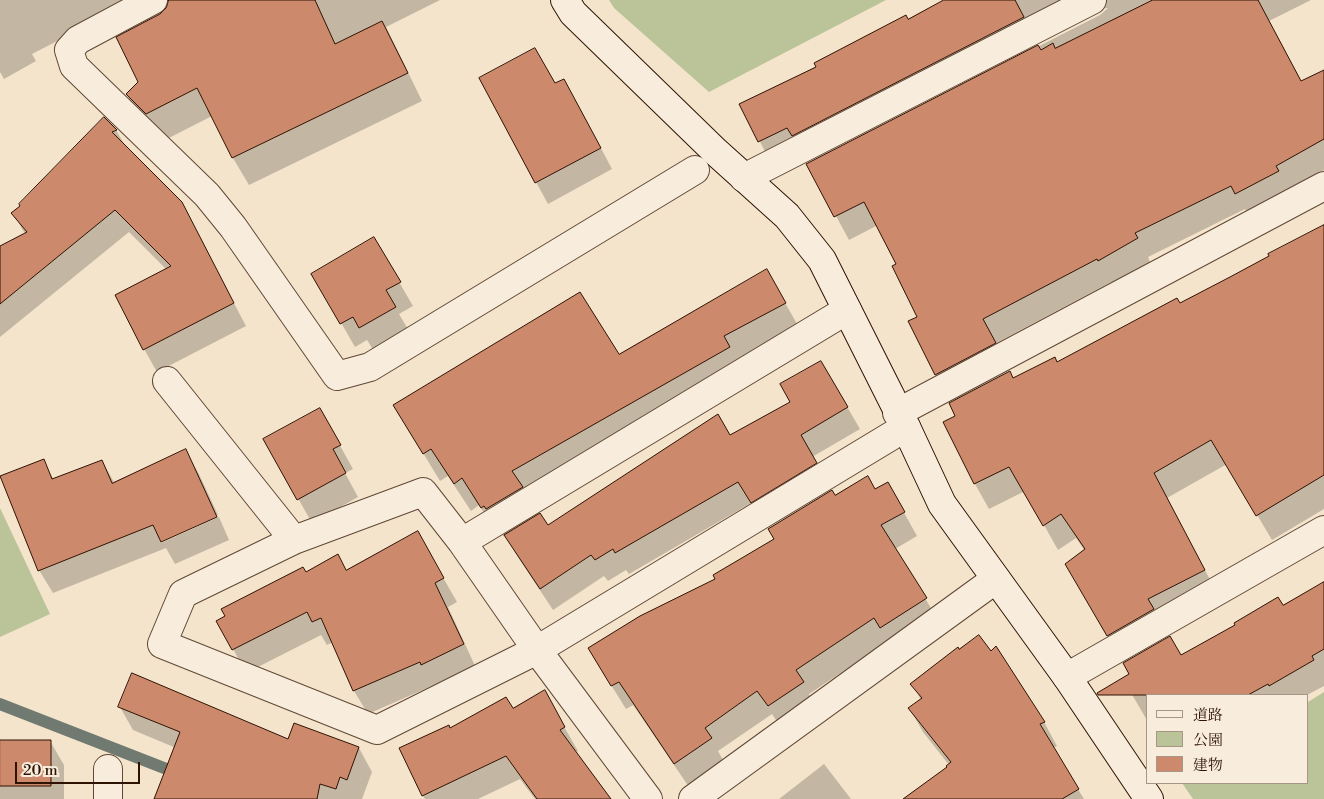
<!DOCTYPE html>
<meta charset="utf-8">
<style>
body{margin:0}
#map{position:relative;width:1324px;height:799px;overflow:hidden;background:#f4e4cb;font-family:"Libre Bodoni","Noto Serif JP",serif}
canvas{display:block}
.legend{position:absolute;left:1146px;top:694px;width:162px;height:90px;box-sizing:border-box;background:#f8eddd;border:1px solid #a79686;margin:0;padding:6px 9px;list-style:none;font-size:15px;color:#2e1303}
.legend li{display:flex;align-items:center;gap:10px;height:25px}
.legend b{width:25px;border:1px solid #a79686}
.scale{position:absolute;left:15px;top:762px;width:125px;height:22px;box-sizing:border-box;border:2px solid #2e1303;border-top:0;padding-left:6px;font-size:15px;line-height:18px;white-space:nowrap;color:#2e1303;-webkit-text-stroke:4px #f8eddd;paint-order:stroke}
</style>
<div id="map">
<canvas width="1324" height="799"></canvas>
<ul class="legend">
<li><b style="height:6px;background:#f8eddd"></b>道路</li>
<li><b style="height:14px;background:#bbc498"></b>公園</li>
<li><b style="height:14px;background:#cd896c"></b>建物</li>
</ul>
<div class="scale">20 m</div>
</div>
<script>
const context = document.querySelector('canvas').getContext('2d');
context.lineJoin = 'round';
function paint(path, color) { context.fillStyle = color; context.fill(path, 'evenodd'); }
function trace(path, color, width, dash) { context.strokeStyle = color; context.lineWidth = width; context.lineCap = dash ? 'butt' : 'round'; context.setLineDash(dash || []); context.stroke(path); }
paint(new Path2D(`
 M 609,0 L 886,0 L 709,92 L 614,8 Z
 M 0,508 L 50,614 L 0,637 Z
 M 1324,692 L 1324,799 L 1193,799 L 1182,783 L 1308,783 L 1308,702 Z`), '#bbc498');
paint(new Path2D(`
 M 0,0 L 129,0 L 125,6 L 32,54 L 36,61 L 4,79 L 0,72 Z
 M 220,0 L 440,0 L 386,27 L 422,101 L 249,185 L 233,158 L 212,116 L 163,141 L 143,122 L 127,95 Z
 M 946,0 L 1311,0 L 1269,21 L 1302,82 L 1324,71 L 1324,170 L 1288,190 L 1250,217 L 1245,209 L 1148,257 L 1150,262 L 1112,284 L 1111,282 L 996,343 L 1008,367 L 950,398 L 910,322 L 918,317 L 898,264 L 878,225 L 849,240 L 808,164 L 1100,15 L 1108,8 L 1099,9 L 772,165 L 741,105 Z
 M 554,85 L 576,101 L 612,169 L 548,204 L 536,182 Z
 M 104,119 L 116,130 L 127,149 L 181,203 L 246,326 L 157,372 L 144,349 L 167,270 L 129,232 L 0,337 L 0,247 L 25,234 L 13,213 L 22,206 Z
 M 1324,226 L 1324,509 L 1272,540 L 1227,464 L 1167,498 L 1218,595 L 1122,660 L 1067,564 L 1085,551 L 1076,538 L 1058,550 L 1025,491 L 989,509 L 975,484 L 945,422 L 957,416 L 1013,380 L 1057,363 L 1180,304 L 1271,257 Z
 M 374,239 L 413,306 L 399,314 L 409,331 L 374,351 L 367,340 L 355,347 L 313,274 Z
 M 767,271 L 801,331 L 528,499 L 538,516 L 548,526 L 729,437 L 791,403 L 821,362 L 860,429 L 812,457 L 828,485 L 764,524 L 751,503 L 629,574 L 626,570 L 608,581 L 604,576 L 553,610 L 518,557 L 505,535 L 503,536 L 501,533 L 498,535 L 479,505 L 471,511 L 448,476 L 440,481 L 411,433 L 618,356 Z
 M 333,433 L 353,469 L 345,473 L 358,497 L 312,523 L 265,440 Z
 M 186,451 L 199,474 L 218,515 L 161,540 L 161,543 L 219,517 L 229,540 L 175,564 L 166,548 L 53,593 L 39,570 L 43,460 L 54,480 L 102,461 L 114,482 Z
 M 888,484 L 917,536 L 895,549 L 940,623 L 889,641 L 809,694 L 816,706 L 782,729 L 772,714 L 718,751 L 724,762 L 689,787 L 633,705 L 626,709 L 603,672 L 717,579 L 834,496 L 875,491 Z
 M 417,532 L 457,602 L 448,607 L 476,668 L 436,688 L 434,685 L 368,714 L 354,691 L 333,642 L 327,645 L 321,635 L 246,673 L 218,621 L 305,574 L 346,572 Z
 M 1324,583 L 1324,686 L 1307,695 L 1148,695 L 1148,722 L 1123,679 L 1180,657 L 1283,607 Z
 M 912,684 L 1044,722 L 1057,746 L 1053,748 L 1084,799 L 905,799 L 948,768 L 949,765 L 923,732 L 910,709 L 921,700 Z
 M 544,692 L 578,751 L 575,752 L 610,799 L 535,799 L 520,779 L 478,799 L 425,799 L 423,796 L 450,729 L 513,710 Z
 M 120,707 L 288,740 L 294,724 L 359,748 L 372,772 L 362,799 L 155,799 L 176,748 L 133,730 Z
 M 0,741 L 50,741 L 64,765 L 64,799 L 0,799 Z
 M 824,764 L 851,799 L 779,799 Z`), '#0003');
trace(new Path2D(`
 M 0,704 L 182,775`), '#707a70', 12);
const building = new Path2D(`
 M 169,0 L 315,0 L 335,44 L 382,21 L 408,73 L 232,158 L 197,88 L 146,114 L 126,94 L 138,82 L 116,37 L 160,14 L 166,8 Z
 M 944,0 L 1015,0 L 1024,17 L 792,136 L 787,128 L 758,142 L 739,104 L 816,67 L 814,63 L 906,15 L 908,19 Z
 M 1153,0 L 1258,0 L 1301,81 L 1324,70 L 1324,139 L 1276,166 L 1279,171 L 1235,194 L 1231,186 L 1135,233 L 1138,238 L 1098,261 L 1097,259 L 983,319 L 996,343 L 935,375 L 908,321 L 917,317 L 892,266 L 896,264 L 864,202 L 834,217 L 806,164 L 1038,45 L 1041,50 L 1053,43 L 1055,48 Z
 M 535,48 L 555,83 L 564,79 L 601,148 L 535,183 L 479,78 Z
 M 104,117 L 117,130 L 112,132 L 182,202 L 234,303 L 143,350 L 115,295 L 171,266 L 115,210 L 0,304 L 0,246 L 27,232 L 11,213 L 20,206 L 19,204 Z
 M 1324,225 L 1324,475 L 1256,516 L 1211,440 L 1154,473 L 1205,570 L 1148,599 L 1154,609 L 1107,636 L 1065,564 L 1085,549 L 1061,514 L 1043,526 L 1009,467 L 974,484 L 943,422 L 955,416 L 949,403 L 1010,371 L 1013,378 L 1055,357 L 1057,362 L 1177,298 L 1180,303 L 1230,277 L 1269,256 L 1268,254 Z
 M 374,237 L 401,282 L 386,290 L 396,307 L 359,328 L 353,317 L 340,324 L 311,274 Z
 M 767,269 L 786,303 L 724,336 L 730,347 L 512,471 L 523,487 L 486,509 L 484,506 L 481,508 L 462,478 L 454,484 L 431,449 L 423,454 L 393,405 L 580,292 L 619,354 Z
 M 821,361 L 848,407 L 801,435 L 817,463 L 751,503 L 738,482 L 615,553 L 613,549 L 595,560 L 591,555 L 540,589 L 504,535 L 540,513 L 548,525 L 718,414 L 730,435 L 790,402 L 780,384 Z
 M 320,408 L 341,445 L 333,449 L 346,473 L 297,500 L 263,439 Z
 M 186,449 L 217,517 L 161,542 L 153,525 L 38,571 L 0,476 L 44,459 L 52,479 L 102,460 L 112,483 Z
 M 868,476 L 875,489 L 888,482 L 905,512 L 881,525 L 927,598 L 880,628 L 874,618 L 796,670 L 804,682 L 768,706 L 757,691 L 705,728 L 712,738 L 674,764 L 619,682 L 611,686 L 588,648 L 640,616 L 715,579 L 713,575 L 774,539 L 768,529 L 832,490 L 835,495 Z
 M 418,531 L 444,578 L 435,583 L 464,644 L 421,665 L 420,662 L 353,691 L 321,618 L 312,622 L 307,612 L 232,650 L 216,621 L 225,616 L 221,609 L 303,567 L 306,572 L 338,554 L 346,570 Z
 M 1324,582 L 1324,649 L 1312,656 L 1314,660 L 1269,686 L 1268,684 L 1248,695 L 1098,695 L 1097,693 L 1129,674 L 1123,663 L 1170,636 L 1181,655 L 1235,625 L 1234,623 L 1278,597 L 1283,605 Z
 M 979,635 L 991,651 L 996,646 L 1045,722 L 1040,724 L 1079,789 L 1062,799 L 903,799 L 947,767 L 946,766 L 951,762 L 908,708 L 922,698 L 910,684 L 958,647 L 959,649 Z
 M 132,673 L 288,739 L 294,723 L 359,747 L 347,780 L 340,777 L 336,789 L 320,784 L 317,799 L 154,799 L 180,732 L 118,707 Z
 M 545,690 L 565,727 L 560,730 L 611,799 L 537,799 L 506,756 L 422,796 L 399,748 L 449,725 L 450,728 L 506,697 L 513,708 Z
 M 0,740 L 51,740 L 51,786 L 0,786 Z`);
paint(building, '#cd896c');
trace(building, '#2e1303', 1);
const street = new Path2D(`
 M 153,0 L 78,40 L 69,50 L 74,66 L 207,195 L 233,227 L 337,376 L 370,367 L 695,170
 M 744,178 L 1092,0
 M 167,381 L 294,540
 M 897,413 L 1324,186
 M 462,542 L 847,310
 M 1067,677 L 1324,530
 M 108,799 L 108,769
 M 648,799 L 537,650 L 462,542 L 423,492 L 294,540 L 183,594 L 162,644 L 377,730 L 537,650 L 906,427
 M 693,799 L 996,579`);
const secondary = new Path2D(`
 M 565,0 L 573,13 L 716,152 L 787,216 L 822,260 L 906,427 L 942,504 L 1067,677 L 1149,799`);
trace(street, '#604735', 30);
trace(secondary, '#2e1303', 30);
trace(street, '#f8eddd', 28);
trace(secondary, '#f8eddd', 28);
</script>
